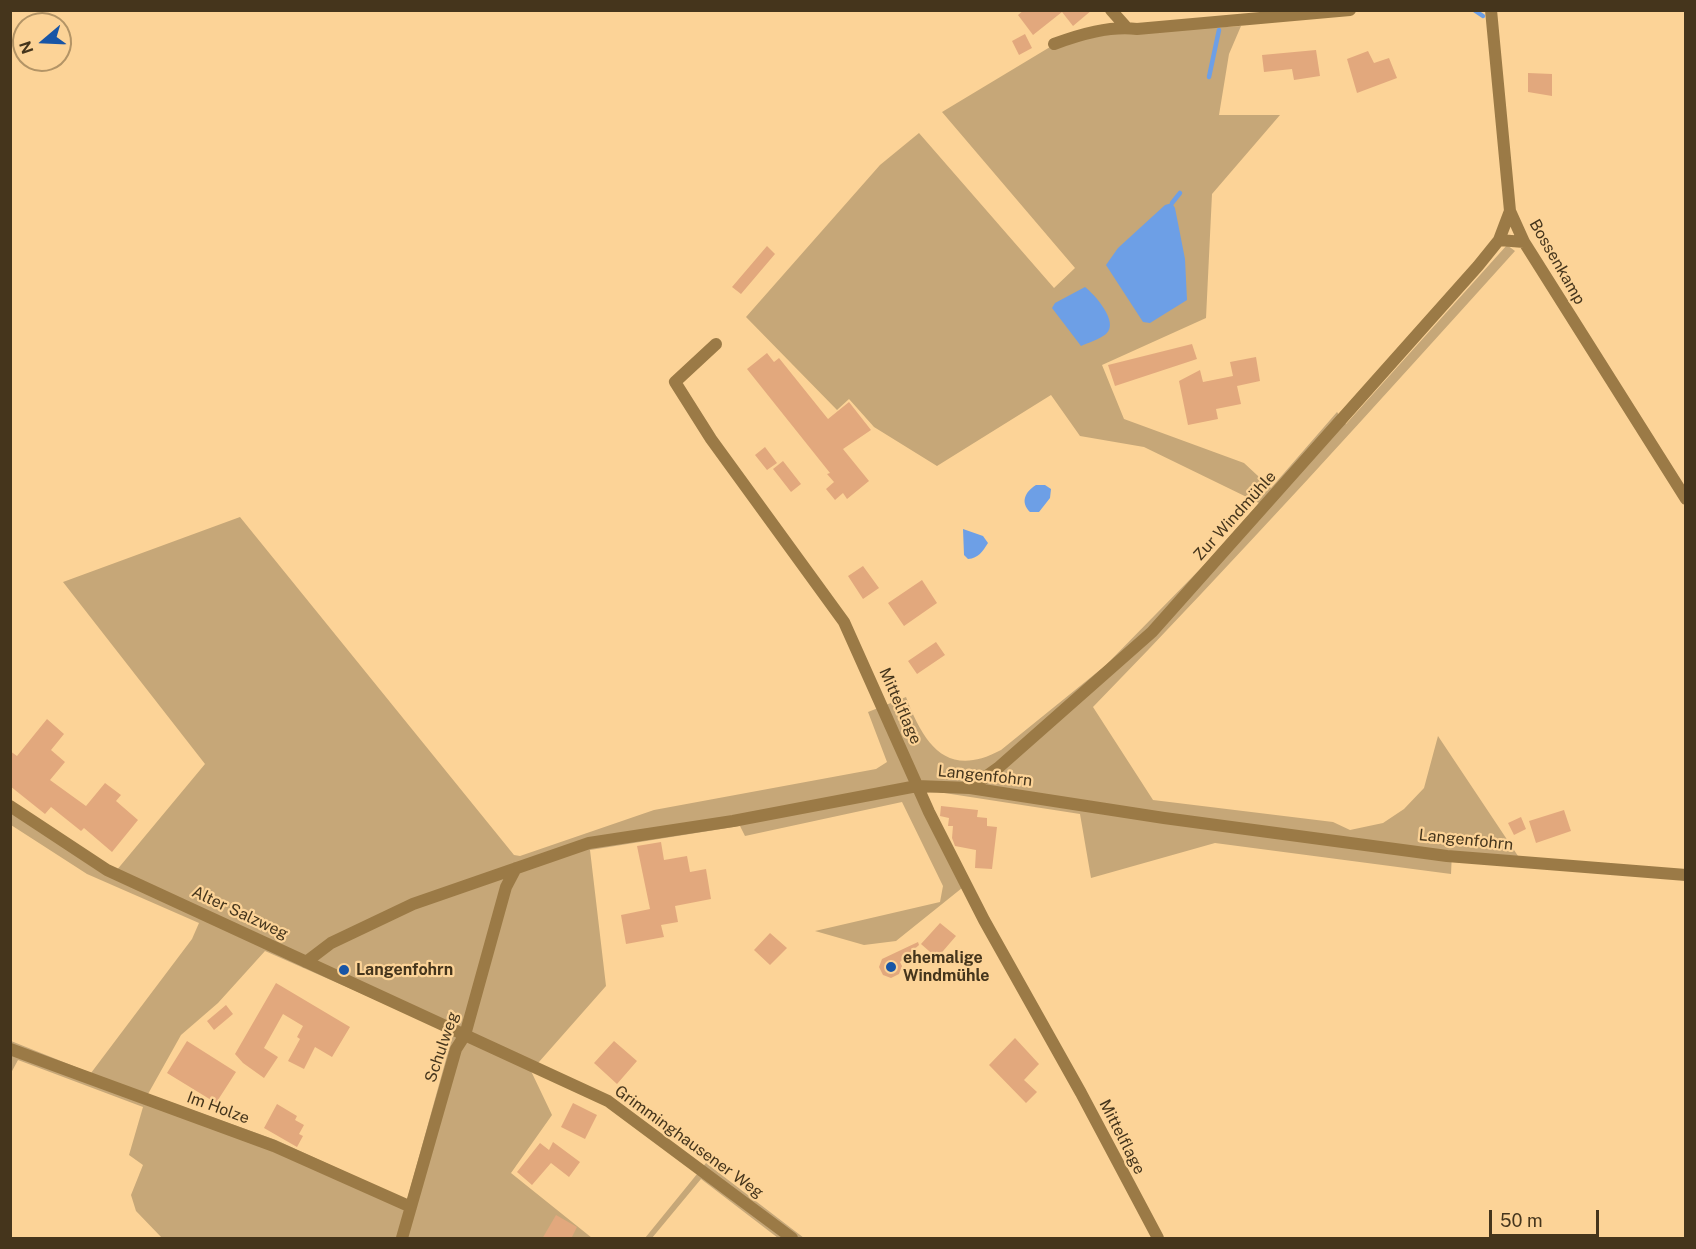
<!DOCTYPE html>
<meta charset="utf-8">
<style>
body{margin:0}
#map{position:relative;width:1696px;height:1249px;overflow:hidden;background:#fcd397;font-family:"Public Sans",sans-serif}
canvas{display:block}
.frame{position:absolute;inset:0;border:12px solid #45351c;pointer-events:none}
.north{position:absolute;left:12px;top:12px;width:60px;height:60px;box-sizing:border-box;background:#fcd397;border:2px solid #b39466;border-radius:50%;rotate:251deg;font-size:16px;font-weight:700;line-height:24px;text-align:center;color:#45351c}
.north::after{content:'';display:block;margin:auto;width:21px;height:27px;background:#1855a6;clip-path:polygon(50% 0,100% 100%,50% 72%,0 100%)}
.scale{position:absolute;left:1489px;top:1210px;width:110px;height:27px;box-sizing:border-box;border:3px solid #45351c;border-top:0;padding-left:8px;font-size:18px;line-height:21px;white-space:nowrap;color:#45351c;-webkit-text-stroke:4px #fcd397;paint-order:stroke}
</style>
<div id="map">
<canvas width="1696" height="1249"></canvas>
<div class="frame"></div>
<div class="north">N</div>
<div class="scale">50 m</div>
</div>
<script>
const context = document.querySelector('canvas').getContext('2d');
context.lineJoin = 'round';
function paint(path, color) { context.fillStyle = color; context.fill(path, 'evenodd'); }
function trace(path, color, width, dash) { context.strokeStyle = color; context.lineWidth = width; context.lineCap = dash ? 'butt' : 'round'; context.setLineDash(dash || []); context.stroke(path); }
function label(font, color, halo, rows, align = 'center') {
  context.font = font + ' "Public Sans",sans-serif'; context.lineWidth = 4.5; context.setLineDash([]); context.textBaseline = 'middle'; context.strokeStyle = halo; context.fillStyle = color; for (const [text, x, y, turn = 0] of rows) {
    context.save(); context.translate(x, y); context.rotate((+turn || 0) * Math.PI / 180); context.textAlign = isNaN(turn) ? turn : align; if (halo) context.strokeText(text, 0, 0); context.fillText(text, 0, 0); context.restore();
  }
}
paint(new Path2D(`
 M 1241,26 L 1229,54 L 1219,115 L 1280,115 L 1212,194 L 1206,318 L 1102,365 L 1124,419 L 1244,463 L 1271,488 L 1337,412 L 1346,424 L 1507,245 L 1515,251 C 1376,405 1238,558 1093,707 L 1153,800 L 1333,822 L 1350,830 L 1383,823 L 1404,809 L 1424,788 L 1438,736 L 1518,856 L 1452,852 L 1451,874 L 1215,843 L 1091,878 L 1080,814 L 938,792 L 916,793 L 962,888 L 896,941 L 864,945 L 815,931 L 940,902 L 943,886 L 902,802 L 745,836 L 740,826 L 590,850 L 606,986 L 531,1071 L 552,1115 L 511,1173 L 592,1238 L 162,1238 L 136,1211 L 131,1195 L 143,1165 L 129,1155 L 143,1107 L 18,1060 L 11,1073 L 11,1041 L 91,1073 L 192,939 L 199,923 L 87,874 L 11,825 L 11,804 L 116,871 L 205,764 L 63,582 L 240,517 L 514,855 L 520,856 L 654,810 L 876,769 L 887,762 L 868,712 L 906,697 C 924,745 947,779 1001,750 L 1106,665 L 1205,564 L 1259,503 L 1144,447 L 1080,436 L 1051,395 L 937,466 L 874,427 L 849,399 L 837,410 L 746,317 L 880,165 L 919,133 L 1054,288 L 1075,268 L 942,112 L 1055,44 L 1112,34 ZM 265,951 L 453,1034 L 407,1200 L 276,1140 L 148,1094 L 181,1035 L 218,1003 Z
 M 706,1163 L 804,1238 L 778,1238 L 701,1179 L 652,1238 L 645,1238 Z`), '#c6a778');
paint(new Path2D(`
 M 1172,203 L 1175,208 L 1185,259 L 1187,300 L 1150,323 L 1143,322 L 1106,265 L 1118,248 L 1165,205 Z
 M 1085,287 C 1094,294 1120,322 1106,334 C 1100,339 1088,343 1081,346 L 1052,308 L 1055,303 Z
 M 1036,485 L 1045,485 L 1051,489 L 1050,498 L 1039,512 L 1030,512 C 1020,502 1025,492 1036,485 Z
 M 963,529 L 983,536 L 988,543 C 982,552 979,558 968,559 L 964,555 Z`), '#6d9fe6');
trace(new Path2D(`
 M 1474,10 L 1483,16
 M 1209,77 L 1219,30
 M 1172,203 L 1180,193`), '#6d9fe6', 4.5);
paint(new Path2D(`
 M 1024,10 L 1092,10 L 1073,26 L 1062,12 L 1033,35 L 1018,15 Z
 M 1025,34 L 1032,48 L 1019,55 L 1012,41 Z
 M 1316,50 L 1320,76 L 1294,80 L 1292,69 L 1264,72 L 1262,55 Z
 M 1368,51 L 1374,63 L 1389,58 L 1397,78 L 1357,93 L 1347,59 Z
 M 1528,73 L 1552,74 L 1552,96 L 1528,92 Z
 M 767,246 L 775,254 L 741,294 L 732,287 Z
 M 1192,344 L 1197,359 L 1115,386 L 1108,365 Z
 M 767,353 L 774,362 L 779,358 L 828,419 L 849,402 L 871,430 L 843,449 L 869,481 L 847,499 L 843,493 L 835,500 L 826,489 L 834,482 L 827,474 L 830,473 L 747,369 Z
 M 1256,357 L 1260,381 L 1237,386 L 1241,404 L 1216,409 L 1218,419 L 1188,425 L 1179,381 L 1200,370 L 1203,382 L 1233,376 L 1230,362 Z
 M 765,447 L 777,463 L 767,470 L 755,455 Z
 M 783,461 L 801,484 L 791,492 L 773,469 Z
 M 863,566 L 879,588 L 863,599 L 848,576 Z
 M 922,580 L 937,603 L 904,626 L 888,603 Z
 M 936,642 L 945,655 L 917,674 L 908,661 Z
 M 47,719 L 64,734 L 51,750 L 65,762 L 50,780 L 86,806 L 105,783 L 121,795 L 116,801 L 138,820 L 112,852 L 84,828 L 81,831 L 51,807 L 45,814 L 10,786 L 10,751 L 17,756 Z
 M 941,806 L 978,810 L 977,817 L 987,818 L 987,826 L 997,827 L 992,869 L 975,868 L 976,850 L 955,846 L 952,838 L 953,826 L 948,826 L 949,818 L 940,816 Z
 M 1564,810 L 1571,831 L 1536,843 L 1529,821 Z
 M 1521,817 L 1526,829 L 1514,835 L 1508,823 Z
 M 661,842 L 664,860 L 687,856 L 690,872 L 706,869 L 711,899 L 675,906 L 678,922 L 661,925 L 664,937 L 626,944 L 621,915 L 650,909 L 637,846 Z
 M 940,923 L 956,936 L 937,958 L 921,944 Z
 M 770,933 L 787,948 L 770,965 L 754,950 Z
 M 918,942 L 919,945 L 900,962 L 902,966 L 899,974 L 891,978 L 883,975 L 879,967 L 882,959 Z
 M 276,983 L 350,1027 L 332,1057 L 315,1047 L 304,1069 L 288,1061 L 300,1039 L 297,1037 L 303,1026 L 283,1014 L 264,1048 L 278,1057 L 264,1078 L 243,1063 L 235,1054 Z
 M 226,1005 L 233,1014 L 214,1030 L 207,1021 Z
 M 1015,1038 L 1039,1064 L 1024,1080 L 1037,1092 L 1026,1103 L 989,1065 Z
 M 187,1041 L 236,1072 L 216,1103 L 167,1073 Z
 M 614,1041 L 637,1061 L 617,1084 L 594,1063 Z
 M 573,1103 L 597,1115 L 585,1139 L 561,1127 Z
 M 277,1104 L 297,1116 L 295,1120 L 304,1125 L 299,1134 L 303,1136 L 297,1147 L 264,1128 Z
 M 553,1142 L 580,1162 L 569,1177 L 551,1163 L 532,1185 L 517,1172 L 540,1143 L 549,1150 Z
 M 556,1215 L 577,1227 L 571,1239 L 542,1239 Z`), '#e2a87d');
trace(new Path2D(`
 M 1111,10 L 1127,28
 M 1491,10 L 1510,211 L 1524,242 L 1686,499
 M 1054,44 C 1081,34 1109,26 1137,29 L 1350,10
 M 1499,240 L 1524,242
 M 716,344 L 675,382 L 711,439 L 844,622 L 929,812 L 984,920 L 1081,1093 L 1158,1238
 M 970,788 L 998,768 L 1152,632 L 1478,266 L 1499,240 L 1510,211
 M 10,806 L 107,870 L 608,1101 L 792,1238
 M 306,962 L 331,943 L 413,904 L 589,843 L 733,821 L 917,786 L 970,788 L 1164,818 L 1447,856 L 1686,875
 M 10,1049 L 274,1146 L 411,1207
 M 402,1238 L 456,1049 L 465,1035 L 506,887 L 516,868`), '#9b7a46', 12);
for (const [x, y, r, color] of [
 [891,967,6,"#1855a6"],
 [344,970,6,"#1855a6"]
]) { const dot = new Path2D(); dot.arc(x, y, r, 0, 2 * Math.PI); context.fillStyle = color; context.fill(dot); trace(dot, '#fcd397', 2); }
label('16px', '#45351c', '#fcd397', [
 ["Bossenkamp",1557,262,60],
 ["Zur Windmühle",1235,516,-48],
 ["Mittelflage",900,706,66],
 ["Langenfohrn",985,776,6],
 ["Langenfohrn",1466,840,6],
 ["Alter Salzweg",240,913,25],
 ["Schulweg",442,1047,-71],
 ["Im Holze",218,1108,20],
 ["Mittelflage",1122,1137,63],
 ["Grimminghausener Weg",689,1142,36]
]);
label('bold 16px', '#45351c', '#fcd397', [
 ["ehemalige",903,958],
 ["Windmühle",903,976],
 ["Langenfohrn",356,970]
], 'left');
</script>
